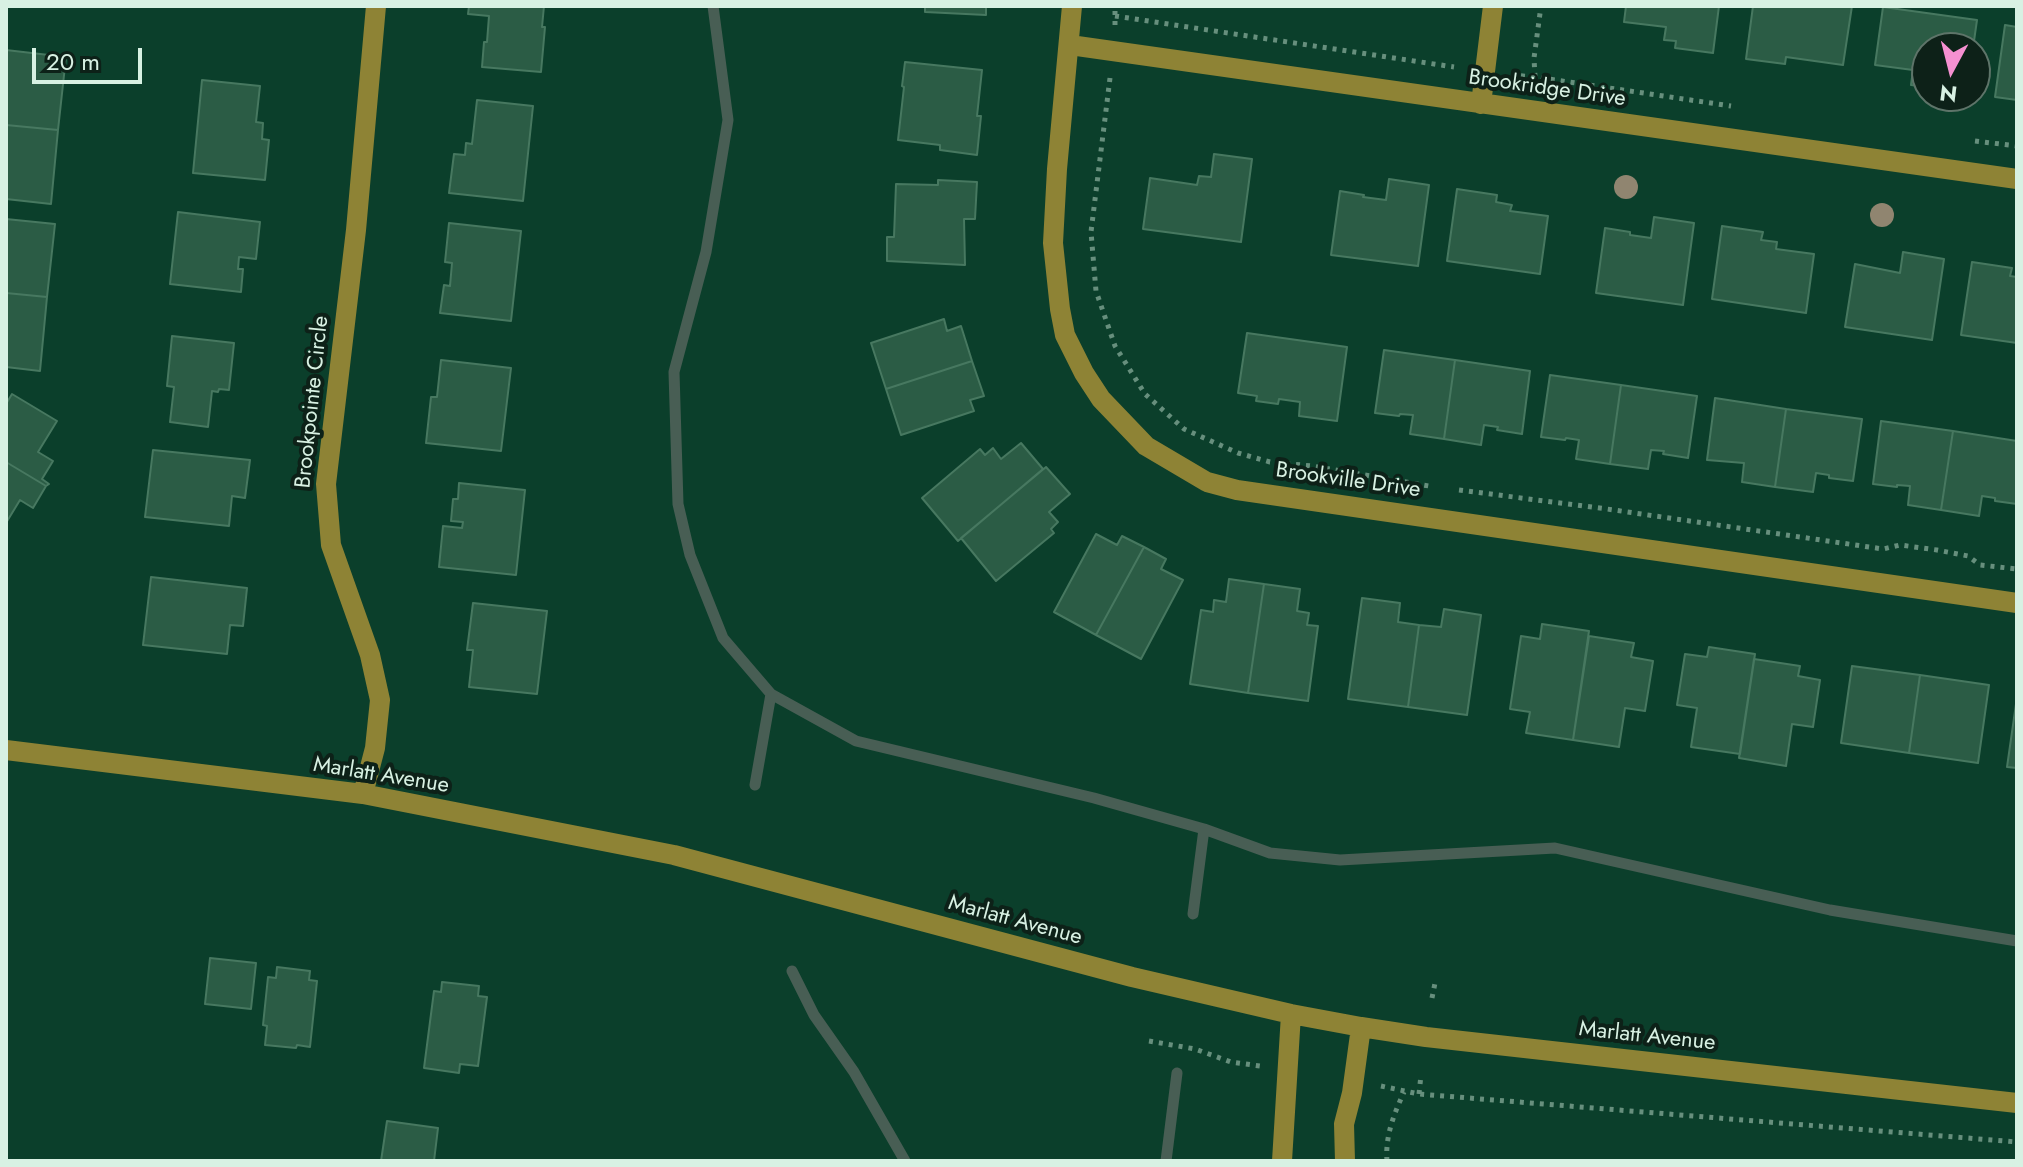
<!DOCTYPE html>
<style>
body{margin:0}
#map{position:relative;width:2023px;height:1167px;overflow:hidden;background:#0b3f2b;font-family:Jost,sans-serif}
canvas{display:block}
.frame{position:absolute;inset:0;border:8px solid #d8f1e3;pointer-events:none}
.north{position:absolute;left:1911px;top:32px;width:80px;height:80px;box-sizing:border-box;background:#0d2118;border:2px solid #5e7469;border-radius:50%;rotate:187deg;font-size:22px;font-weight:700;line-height:32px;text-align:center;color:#d8f1e3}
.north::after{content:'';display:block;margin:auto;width:28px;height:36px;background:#f590d1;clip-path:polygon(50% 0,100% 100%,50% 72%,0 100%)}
.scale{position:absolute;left:32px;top:48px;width:110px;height:36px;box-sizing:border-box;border:4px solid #d8f1e3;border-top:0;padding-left:10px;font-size:24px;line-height:28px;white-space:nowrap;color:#d8f1e3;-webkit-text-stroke:6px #0d2118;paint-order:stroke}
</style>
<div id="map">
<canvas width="2023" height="1167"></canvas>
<div class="frame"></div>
<div class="north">N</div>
<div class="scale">20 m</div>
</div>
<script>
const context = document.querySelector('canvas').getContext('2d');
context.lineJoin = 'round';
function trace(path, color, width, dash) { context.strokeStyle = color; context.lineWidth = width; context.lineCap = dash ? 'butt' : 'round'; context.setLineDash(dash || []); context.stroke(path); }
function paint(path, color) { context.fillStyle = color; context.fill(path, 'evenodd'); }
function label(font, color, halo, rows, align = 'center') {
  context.font = font + ' Jost,sans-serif'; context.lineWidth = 8; context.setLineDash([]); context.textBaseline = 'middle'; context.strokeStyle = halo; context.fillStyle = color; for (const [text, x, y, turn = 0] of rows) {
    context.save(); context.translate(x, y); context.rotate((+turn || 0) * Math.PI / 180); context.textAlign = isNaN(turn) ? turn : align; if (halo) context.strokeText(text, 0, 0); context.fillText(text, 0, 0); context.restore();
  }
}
trace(new Path2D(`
 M 713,6 L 728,120 L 706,252 L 674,372 L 678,504 L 690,555 L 723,638 L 771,694 L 856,741 L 1094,798 L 1204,829 L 1270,853 L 1340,860 L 1555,848 L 1830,910 L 2017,941
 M 755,785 L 771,694
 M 1193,914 L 1204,829
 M 792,971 L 814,1015 L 854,1072 L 905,1161
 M 1166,1161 L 1177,1073`), '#485e54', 11);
const building = new Path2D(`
 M 469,6 L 544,6 L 542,27 L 545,27 L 541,72 L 482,67 L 484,42 L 487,42 L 489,16 L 468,14 Z
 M 925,6 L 986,6 L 986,15 L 925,12 Z
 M 1626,6 L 1719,6 L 1713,53 L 1675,48 L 1676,41 L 1664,40 L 1666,27 L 1624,22 Z
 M 1753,6 L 1852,6 L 1843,65 L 1786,57 L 1785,64 L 1746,59 Z
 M 1883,7 L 1977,20 L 1973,48 L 1927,48 L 1927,87 L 1911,85 L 1913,70 L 1875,65 Z
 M 2005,25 L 2017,27 L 2017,100 L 1995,97 Z
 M 6,50 L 66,57 L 58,130 L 6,125 Z
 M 905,62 L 982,70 L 977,116 L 981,116 L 977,155 L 940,150 L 940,145 L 898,140 L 904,87 L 902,86 Z
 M 202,80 L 260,86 L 256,122 L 263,123 L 262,139 L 269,140 L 265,180 L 193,173 Z
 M 477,100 L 533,106 L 523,201 L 449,193 L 454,154 L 465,155 L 466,143 L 472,144 Z
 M 6,125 L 58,130 L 51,204 L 6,199 Z
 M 1214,154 L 1252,159 L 1241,242 L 1143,229 L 1150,178 L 1197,185 L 1199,176 L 1211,177 Z
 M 1389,179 L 1429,185 L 1418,266 L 1331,255 L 1340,191 L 1364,195 L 1363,197 L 1386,200 Z
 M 938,180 L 977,182 L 975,219 L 964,219 L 965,265 L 887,261 L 887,237 L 894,237 L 896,184 L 938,185 Z
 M 1457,189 L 1497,195 L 1496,202 L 1512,205 L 1510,211 L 1548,216 L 1540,274 L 1447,261 Z
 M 178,212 L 260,222 L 256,259 L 239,257 L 238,269 L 243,269 L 241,292 L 170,284 Z
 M 1654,217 L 1694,223 L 1683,305 L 1596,293 L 1605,228 L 1630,232 L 1630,235 L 1651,238 Z
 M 6,219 L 55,224 L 47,297 L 6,293 Z
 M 449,223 L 521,231 L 511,321 L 440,313 L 444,285 L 450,286 L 452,263 L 445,262 Z
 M 1722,226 L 1763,232 L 1761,240 L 1777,242 L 1776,249 L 1814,254 L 1806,313 L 1712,299 Z
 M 1903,252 L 1944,259 L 1932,340 L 1845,327 L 1855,264 L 1900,273 Z
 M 1972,262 L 2012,268 L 2010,276 L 2017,277 L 2017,343 L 1961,335 Z
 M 6,293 L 47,297 L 40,371 L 6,367 Z
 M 944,319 L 947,331 L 961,326 L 972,361 L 886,389 L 871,343 Z
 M 1247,333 L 1347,347 L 1337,421 L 1299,416 L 1300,402 L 1279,399 L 1278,404 L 1256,401 L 1257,396 L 1238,393 Z
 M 172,336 L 234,343 L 229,390 L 219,389 L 218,392 L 212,391 L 208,427 L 170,422 L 174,387 L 167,386 Z
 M 1384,350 L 1455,360 L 1444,439 L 1410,434 L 1413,415 L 1400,414 L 1399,416 L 1375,413 Z
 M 441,360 L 511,368 L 501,451 L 426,443 L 431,397 L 437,397 Z
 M 1455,360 L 1530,371 L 1522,434 L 1497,430 L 1498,427 L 1484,425 L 1481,445 L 1444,439 Z
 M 972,361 L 984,396 L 970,400 L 974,411 L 901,435 L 886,389 Z
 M 1550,375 L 1621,385 L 1610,464 L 1576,459 L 1579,440 L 1566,438 L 1565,440 L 1541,437 Z
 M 1621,385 L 1697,396 L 1688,458 L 1663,454 L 1664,451 L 1651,450 L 1648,469 L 1610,464 Z
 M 12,394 L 57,421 L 38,452 L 53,461 L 42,479 L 49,484 L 46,486 L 6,462 L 6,404 Z
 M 1715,398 L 1786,409 L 1775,487 L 1742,482 L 1744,463 L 1707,460 Z
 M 1786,409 L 1862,419 L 1853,481 L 1829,478 L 1829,475 L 1816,473 L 1813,492 L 1775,487 Z
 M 1881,421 L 1953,431 L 1941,510 L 1908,505 L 1910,486 L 1897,485 L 1897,487 L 1873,484 Z
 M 1953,431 L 2017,441 L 2017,504 L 1995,501 L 1995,498 L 1982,496 L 1979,516 L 1941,510 Z
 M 1021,443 L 1043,469 L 958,541 L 922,498 L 980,449 L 985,455 L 993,448 L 1001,459 Z
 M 153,450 L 250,460 L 245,498 L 232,496 L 229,526 L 145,517 Z
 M 6,462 L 46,486 L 33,508 L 20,500 L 6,523 Z
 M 1046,467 L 1070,494 L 1049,512 L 1058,522 L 1051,529 L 1054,533 L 996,581 L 961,538 Z
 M 459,483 L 525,490 L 516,575 L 439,567 L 443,526 L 462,528 L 463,522 L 451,521 L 453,499 L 458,499 Z
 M 1096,534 L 1117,545 L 1122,536 L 1144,547 L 1096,635 L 1054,612 Z
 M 1144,547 L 1166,559 L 1161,569 L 1183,580 L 1141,659 L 1096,635 Z
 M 151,577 L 247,588 L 243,626 L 230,625 L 227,654 L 143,645 Z
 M 1229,579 L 1264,584 L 1248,693 L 1190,684 L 1201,610 L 1213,612 L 1214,600 L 1226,602 Z
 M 1264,584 L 1300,589 L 1297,611 L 1309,613 L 1307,625 L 1318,626 L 1308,701 L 1248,693 Z
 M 1362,598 L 1400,603 L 1398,622 L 1419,625 L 1408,707 L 1348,699 Z
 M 473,603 L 547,611 L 537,694 L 469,687 L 473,650 L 467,650 Z
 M 1444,609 L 1481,615 L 1467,715 L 1408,707 L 1419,625 L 1441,627 Z
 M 1542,624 L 1589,631 L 1573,740 L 1526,733 L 1530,712 L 1510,709 L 1521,636 L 1540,639 Z
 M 1589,636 L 1634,643 L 1631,657 L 1653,661 L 1645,711 L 1625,708 L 1619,747 L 1573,740 Z
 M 1709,647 L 1755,654 L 1740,754 L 1691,747 L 1697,708 L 1677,705 L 1685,654 L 1707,657 Z
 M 1754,659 L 1800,666 L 1798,676 L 1820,680 L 1813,727 L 1792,724 L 1786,766 L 1739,758 Z
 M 1852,666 L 1920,675 L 1909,753 L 1841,743 Z
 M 1920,675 L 1989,685 L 1978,763 L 1909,753 Z
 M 2017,697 L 2017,768 L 2007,767 Z
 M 210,958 L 256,963 L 251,1009 L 205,1004 Z
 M 277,967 L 310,971 L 309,980 L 317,981 L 310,1047 L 297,1045 L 296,1048 L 265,1045 L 267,1026 L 263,1025 L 268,977 L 276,978 Z
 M 442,982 L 479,986 L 478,996 L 487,997 L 478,1066 L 460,1064 L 459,1073 L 424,1068 L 434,991 L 441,992 Z
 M 387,1121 L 438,1128 L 434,1161 L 381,1161 Z`);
paint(building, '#2b5c45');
trace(building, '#477860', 2);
trace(new Path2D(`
 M 1115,16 L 1454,67
 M 1115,25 L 1115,6
 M 1511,75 L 1535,77 L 1731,106
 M 1535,77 L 1534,58 L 1541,6
 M 1110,78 L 1091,232 L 1096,291 L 1115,346 L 1145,394 L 1184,429 L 1238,453 L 1270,462 L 1312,466 L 1429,486
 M 1975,141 L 2017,146
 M 1459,490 L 1607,509 L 1883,549 L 1900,545 L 1937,550 L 1968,556 L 1980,565 L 2017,569
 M 1432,998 L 1435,983
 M 1149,1041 L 1195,1049 L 1231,1062 L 1260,1066
 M 1381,1086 L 1419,1094 L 2017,1142
 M 1419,1094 L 1421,1075
 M 1387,1161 C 1385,1136 1394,1114 1404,1092`), '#678f7d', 5, [4, 6]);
trace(new Path2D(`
 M 1072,6 L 1057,169 L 1053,243 L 1060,309 L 1065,335 L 1084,373 L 1101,399 L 1146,446 L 1207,482 L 1237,490 L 2017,603
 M 1070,45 L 2017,179
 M 1481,104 L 1493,6
 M 6,750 L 363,794 L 674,855 L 1132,977 L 1291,1014 L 1361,1027 L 1426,1037 L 2017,1103
 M 363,794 L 375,748 L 380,700 L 370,655 L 331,545 L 326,484 L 356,230 L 376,6
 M 1282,1161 L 1291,1014
 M 1345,1161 L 1344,1124 L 1352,1093 L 1361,1027`), '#8e8335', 20);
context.fillStyle = '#908570';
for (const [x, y] of [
 [1626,187],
 [1882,215]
]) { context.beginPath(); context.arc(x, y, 12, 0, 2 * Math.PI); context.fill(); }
label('22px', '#d8f1e3', '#0d2118', [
 ["Brookridge Drive",1547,89,8],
 ["Brookpointe Circle",313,402,-84],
 ["Brookville Drive",1348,481,8],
 ["Marlatt Avenue",381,776,9],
 ["Marlatt Avenue",1015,921,15],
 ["Marlatt Avenue",1647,1037,6]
]);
</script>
